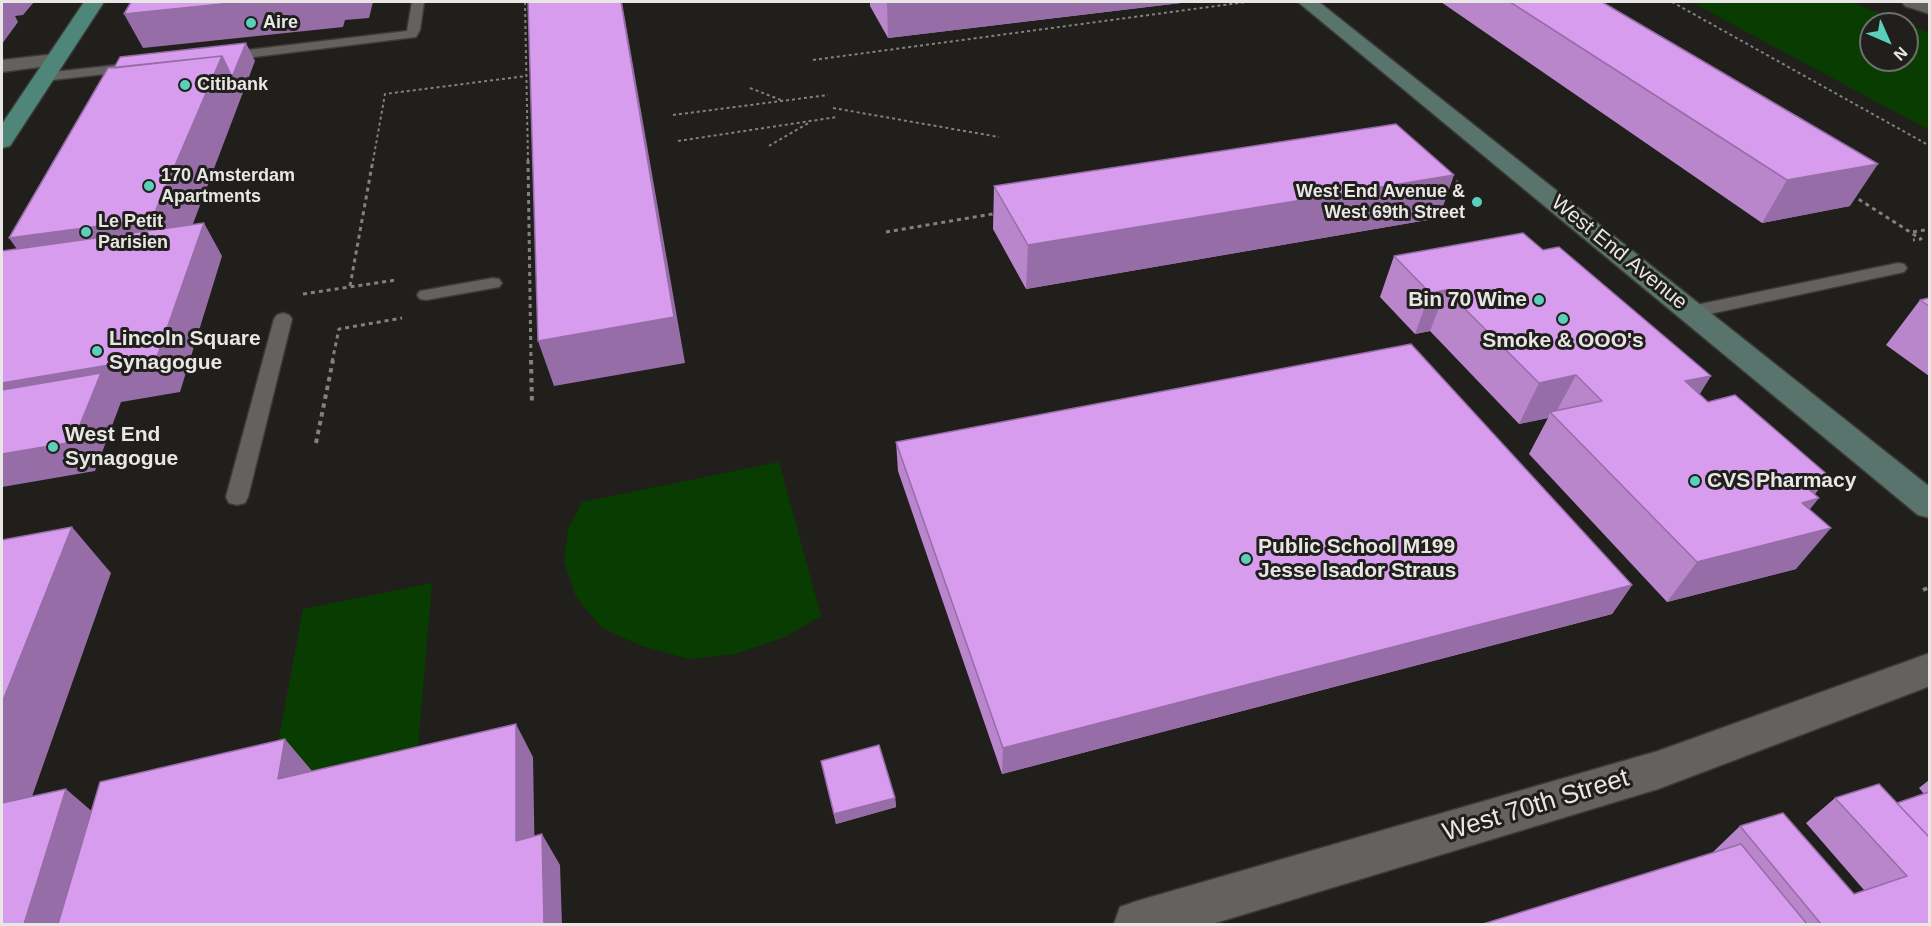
<!DOCTYPE html>
<style>
body{margin:0}
#map{position:relative;width:1931px;height:926px;overflow:hidden;background:#211f1c;font-family:Arial,sans-serif}
canvas{display:block}
.frame{position:absolute;inset:0;border:3px solid #e8e7e5;pointer-events:none}
.north{position:absolute;left:1859px;top:12px;width:60px;height:60px;box-sizing:border-box;background:#211f1c;border:2px solid #716f6c;border-radius:50%;rotate:135deg;font-size:16px;font-weight:700;line-height:24px;text-align:center;color:#e8e7e5}
.north::after{content:'';display:block;margin:auto;width:21px;height:27px;background:#5bcebc;clip-path:polygon(50% 0,100% 100%,50% 72%,0 100%)}
</style>
<div id="map">
<canvas width="1931" height="926"></canvas>
<div class="frame"></div>
<div class="north">N</div>
</div>
<script>
const context = document.querySelector('canvas').getContext('2d');
context.lineJoin = 'round';
function paint(path, color) { context.fillStyle = color; context.fill(path, 'evenodd'); }
function trace(path, color, width, dash) { context.strokeStyle = color; context.lineWidth = width; context.lineCap = dash ? 'butt' : 'round'; context.setLineDash(dash || []); context.stroke(path); }
function label(font, color, halo, rows, align = 'center') {
  context.font = font + ' Arial,sans-serif'; context.lineWidth = 6; context.setLineDash([]); context.textBaseline = 'middle'; context.strokeStyle = halo; context.fillStyle = color; for (const [text, x, y, turn = 0] of rows) {
    context.save(); context.translate(x, y); context.rotate((+turn || 0) * Math.PI / 180); context.textAlign = isNaN(turn) ? turn : align; if (halo) context.strokeText(text, 0, 0); context.fillText(text, 0, 0); context.restore();
  }
}
paint(new Path2D(`
 M 1691,2 L 1851,2 L 1929,33 L 1929,130 ZM 1871,24 L 1907,24 L 1907,60 L 1871,60 Z
 M 779,462 L 821,616 L 785,637 L 735,654 L 689,659 L 642,646 L 602,628 L 576,597 L 564,561 L 568,529 L 582,502 Z
 M 432,583 L 418,746 L 271,780 L 303,609 Z`), '#083c00');
const service = new Path2D(`
 M 412,2 L 424,2 L 420,30 L 416,37 L 222,61 L 215,57 L 222,53 L 407,31 Z
 M 135,63 L 140,64 L 142,67 L 140,70 L 44,81 L 37,77 L 44,73 Z
 M 1898,263 L 1904,264 L 1907,268 L 1904,272 L 1691,318 L 1685,316 L 1682,312 L 1685,308 L 1691,306 Z
 M 493,278 L 499,279 L 502,283 L 499,287 L 426,300 L 420,299 L 417,295 L 420,291 L 426,290 Z
 M 283,313 L 289,315 L 292,319 L 248,497 L 245,503 L 237,505 L 229,503 L 226,497 L 274,319 L 277,315 Z`);
const minor = new Path2D(`
 M 1902,2 L 1930,2 L 1930,14 L 1905,6 Z
 M 55,54 L 62,56 L 65,60 L 62,64 L 2,72 L 2,60 Z
 M 1930,653 L 1930,686 L 1658,789 L 1212,924 L 1114,924 L 1120,907 L 1137,901 L 1658,751 Z`);
const secondary = new Path2D(`
 M 1298,2 L 1319,2 L 1930,487 L 1930,518 L 1918,515 Z`);
const primary = new Path2D(`
 M 84,2 L 104,2 L 10,146 L 2,148 L 2,124 Z`);
trace(service, '#3c3a38', 3);
trace(minor, '#3c3a38', 3);
trace(secondary, '#3c3a38', 3);
trace(primary, '#3c3a38', 3);
trace(new Path2D(`
 M 525,2 L 528,161
 M 1672,2 L 1930,146
 M 813,60 L 1246,2
 M 750,88 L 781,100
 M 833,108 L 999,137
 M 673,115 L 828,95
 M 678,141 L 837,117
 M 769,146 L 810,122
 M 373,161 L 385,94 L 526,76`), '#83817f', 2, [3, 3]);
trace(new Path2D(`
 M 528,160 L 531,362
 M 1448,180 L 1461,183
 M 1852,195 L 1921,239 L 1913,240
 M 886,232 L 998,213
 M 1913,232 L 1930,229
 M 350,286 L 373,160
 M 303,294 L 396,280
 M 332,362 L 339,329 L 402,318`), '#83817f', 3, [4, 4]);
trace(new Path2D(`
 M 531,360 L 532,404
 M 316,443 L 333,360
 M 1923,590 L 1930,587`), '#83817f', 4, [4.5, 4.5]);
paint(service, '#64625e');
paint(minor, '#64625e');
paint(secondary, '#59746c');
paint(primary, '#4e877a');
paint(new Path2D(`
 M 870,2 L 1189,2 L 888,38 L 870,6 Z
 M 1441,2 L 1602,2 L 1850,206 L 1762,223 Z
 M 994,186 L 1439,218 L 1026,289 L 993,229 Z
 M 1394,256 L 1700,394 L 1708,402 L 1829,476 L 1815,494 L 1810,509 L 1796,569 L 1667,602 L 1529,454 L 1548,418 L 1519,424 L 1430,331 L 1415,334 L 1380,297 Z
 M 1929,298 L 1929,376 L 1886,345 L 1920,300 Z
 M 896,442 L 1632,585 L 1612,614 L 1002,774 L 898,471 Z
 M 821,761 L 895,798 L 896,807 L 836,824 Z
 M 1929,780 L 1929,924 L 1483,924 L 1714,852 L 1713,852 L 1740,826 L 1854,894 L 1864,890 L 1806,823 L 1835,798 L 1897,803 L 1924,794 L 1919,788 Z`), '#b986cc');
paint(new Path2D(`
 M 2,2 L 34,2 L 23,15 L 15,16 L 18,22 L 2,44 Z
 M 241,2 L 373,2 L 369,18 L 345,20 L 343,27 L 143,48 L 124,14 Z
 M 621,2 L 622,2 L 685,363 L 554,386 L 538,341 Z
 M 887,2 L 1189,2 L 888,38 Z
 M 246,43 L 255,61 L 178,263 L 41,283 L 9,238 L 222,56 Z
 M 1878,164 L 1850,206 L 1762,223 L 1787,180 Z
 M 1454,175 L 1439,218 L 1026,289 L 1028,245 Z
 M 204,223 L 222,256 L 180,392 L 121,402 L 95,471 L 2,487 L 2,383 Z
 M 1446,290 L 1430,331 L 1415,334 L 1430,293 Z
 M 1576,375 L 1554,416 L 1550,412 L 1548,418 L 1519,424 L 1539,383 Z
 M 1711,376 L 1685,418 L 1685,381 Z
 M 1829,476 L 1809,501 L 1819,498 L 1786,539 L 1831,528 L 1796,569 L 1667,602 L 1697,562 L 1801,483 Z
 M 72,527 L 111,573 L 17,839 L 2,843 L 2,703 Z
 M 1632,585 L 1612,614 L 1002,774 L 1003,748 Z
 M 516,724 L 533,757 L 535,871 L 516,841 Z
 M 285,739 L 312,771 L 278,779 Z
 M 66,789 L 102,820 L 73,924 L 24,924 Z
 M 895,798 L 896,807 L 836,824 L 834,814 Z
 M 542,834 L 560,865 L 562,924 L 544,924 Z`), '#966da6');
const building = new Path2D(`
 M 131,2 L 241,2 L 124,14 Z
 M 528,2 L 621,2 L 674,317 L 538,341 Z
 M 1510,2 L 1602,2 L 1878,164 L 1787,180 Z
 M 246,43 L 232,77 L 222,56 L 114,68 L 120,57 Z
 M 222,56 L 152,219 L 9,238 L 108,68 Z
 M 1396,124 L 1454,175 L 1028,245 L 994,186 Z
 M 204,223 L 157,357 L 2,383 L 2,251 Z
 M 1523,233 L 1543,250 L 1559,247 L 1711,376 L 1685,381 L 1708,402 L 1735,395 L 1829,476 L 1801,483 L 1819,498 L 1802,503 L 1831,528 L 1697,562 L 1550,412 L 1602,401 L 1576,375 L 1539,383 L 1446,290 L 1430,293 L 1394,256 Z
 M 1929,298 L 1929,306 L 1920,300 Z
 M 1411,344 L 1632,585 L 1003,748 L 896,442 Z
 M 101,373 L 73,442 L 2,454 L 2,390 Z
 M 72,527 L 2,703 L 2,540 Z
 M 516,724 L 516,841 L 542,834 L 544,924 L 58,924 L 100,782 L 285,739 L 278,779 Z
 M 879,745 L 895,798 L 834,814 L 821,761 Z
 M 1879,784 L 1929,837 L 1929,924 L 1821,924 L 1740,826 L 1783,813 L 1854,894 L 1907,876 L 1835,798 Z
 M 66,789 L 24,924 L 2,924 L 2,803 Z
 M 1929,792 L 1929,837 L 1897,803 Z
 M 1741,844 L 1807,924 L 1483,924 Z`);
paint(building, '#d79ced');
trace(building, '#966da6', 1.5);
for (const [x, y, r, color] of [
 [251,23,6,"#5bcebc"],
 [185,85,6,"#5bcebc"],
 [149,186,6,"#5bcebc"],
 [1477,202,6,"#5bcebc"],
 [86,232,6,"#5bcebc"],
 [1539,300,6,"#5bcebc"],
 [1563,319,6,"#5bcebc"],
 [97,351,6,"#5bcebc"],
 [53,447,6,"#5bcebc"],
 [1695,481,6,"#5bcebc"],
 [1246,559,6,"#5bcebc"]
]) { const dot = new Path2D(); dot.arc(x, y, r, 0, 2 * Math.PI); context.fillStyle = color; context.fill(dot); trace(dot, '#211f1c', 2); }
label('bold 18px', '#e8e7e5', '#211f1c', [
 ["Aire",263,23],
 ["Citibank",197,85],
 ["170 Amsterdam",161,176],
 ["Apartments",161,197],
 ["West End Avenue &",1465,192,"right"],
 ["West 69th Street",1465,213,"right"],
 ["Le Petit",98,222],
 ["Parisien",98,243]
], 'left');
label('21px', '#e8e7e5', '#211f1c', [
 ["West End Avenue",1619,253,39]
]);
label('bold 21px', '#e8e7e5', '#211f1c', [
 ["Bin 70 Wine",1527,300,"right"],
 ["Lincoln Square",109,339],
 ["Synagogue",109,363],
 ["Smoke & OOO's",1563,341,"center"],
 ["West End",65,435],
 ["Synagogue",65,459],
 ["CVS Pharmacy",1707,481],
 ["Public School M199",1258,547],
 ["Jesse Isador Straus",1258,571]
], 'left');
label('26px', '#e8e7e5', '#211f1c', [
 ["West 70th Street",1536,806,-17]
]);
</script>
